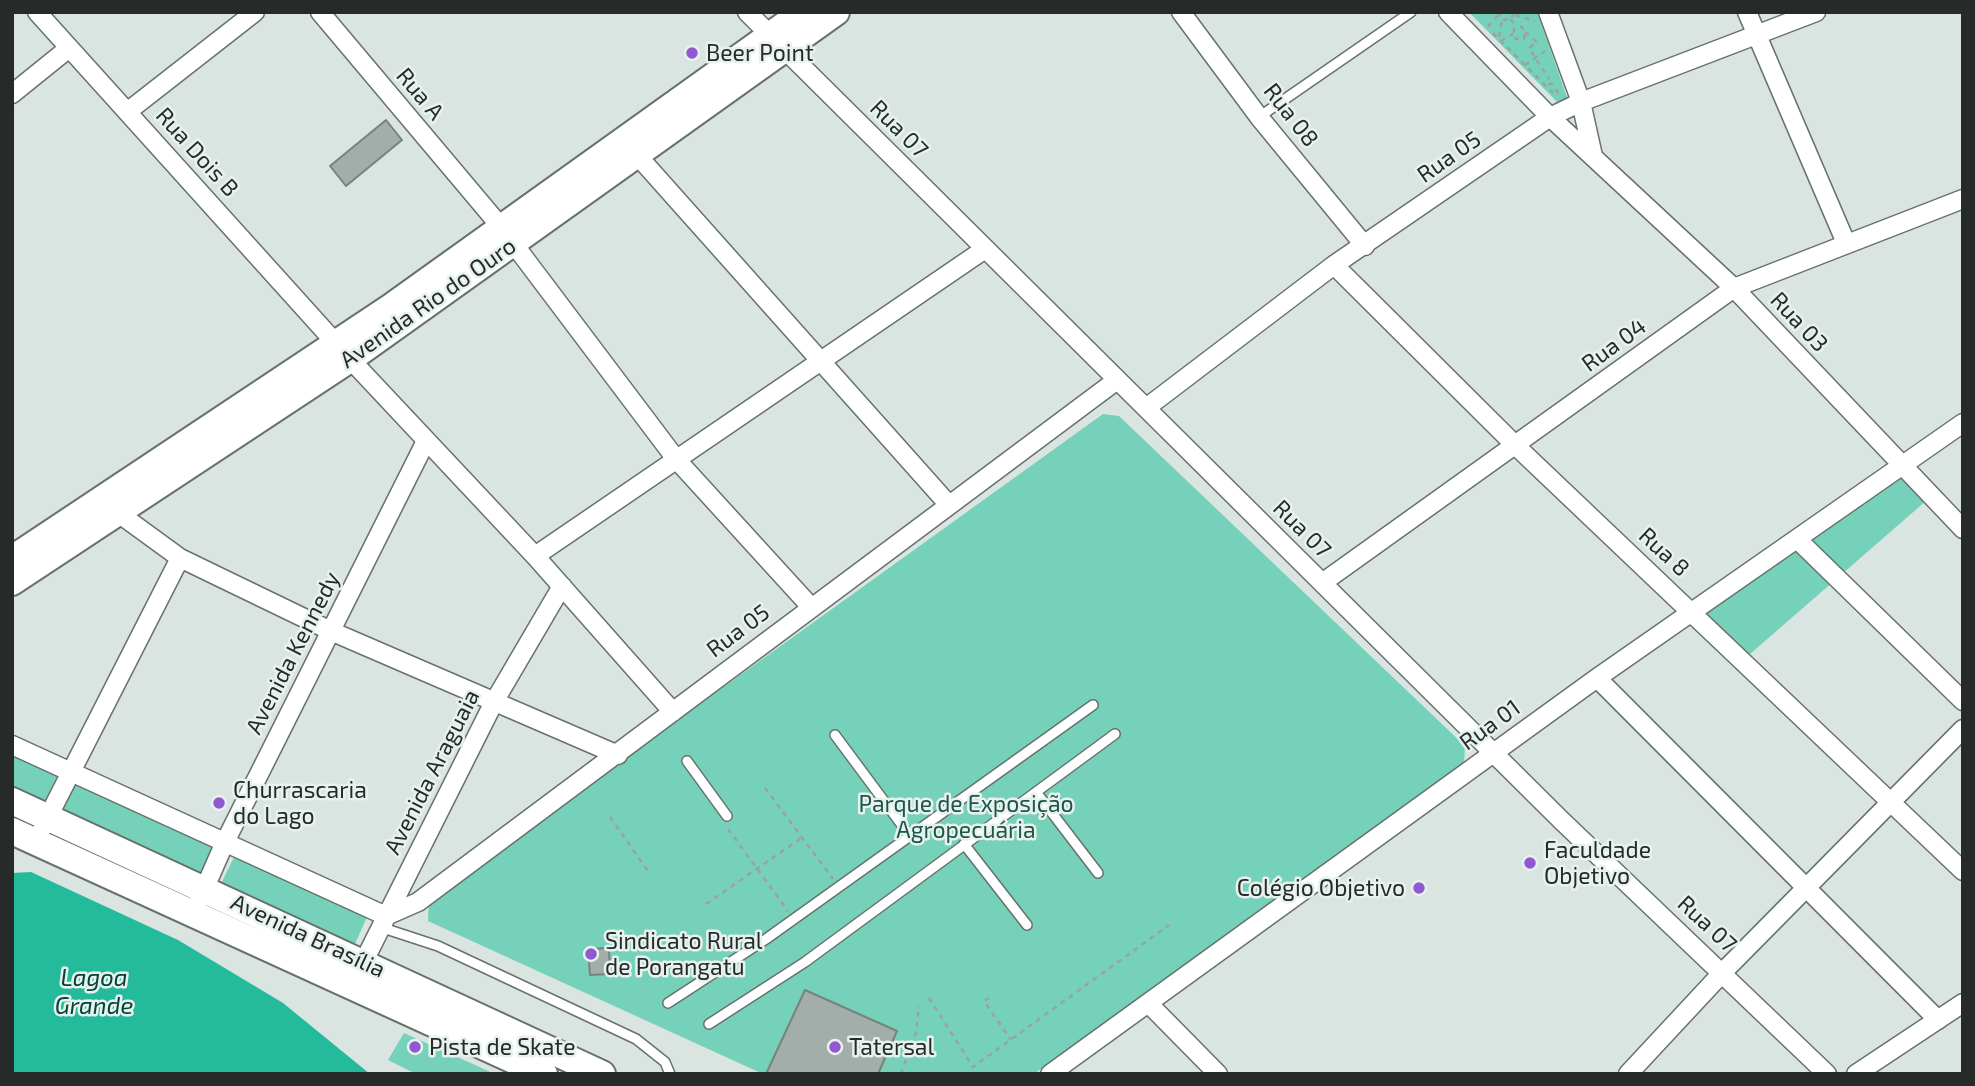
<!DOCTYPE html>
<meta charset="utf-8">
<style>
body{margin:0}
#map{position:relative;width:1975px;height:1086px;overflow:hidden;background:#dae5e1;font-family:"Exo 2",sans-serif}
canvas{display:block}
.frame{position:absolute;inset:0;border:14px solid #262a29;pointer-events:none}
</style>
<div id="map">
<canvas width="1975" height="1086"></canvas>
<div class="frame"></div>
</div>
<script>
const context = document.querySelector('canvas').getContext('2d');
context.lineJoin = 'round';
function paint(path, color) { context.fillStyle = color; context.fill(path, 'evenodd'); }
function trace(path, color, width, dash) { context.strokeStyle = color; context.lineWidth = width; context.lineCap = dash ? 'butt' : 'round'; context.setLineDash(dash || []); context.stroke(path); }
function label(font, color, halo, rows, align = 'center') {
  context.font = font + ' "Exo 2",sans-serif'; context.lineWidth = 5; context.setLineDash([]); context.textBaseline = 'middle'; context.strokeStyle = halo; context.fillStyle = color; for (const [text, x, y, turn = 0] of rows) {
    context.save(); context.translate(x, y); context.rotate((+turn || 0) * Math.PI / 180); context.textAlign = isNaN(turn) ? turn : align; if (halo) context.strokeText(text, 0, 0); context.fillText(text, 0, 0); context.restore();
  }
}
paint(new Path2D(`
 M 1469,12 L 1537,12 L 1568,100 L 1560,105 Z
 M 1103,414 L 1119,416 L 1465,746 L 1464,763 L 1034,1074 L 763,1074 L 428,921 L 429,899 Z
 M 1900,474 L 1927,500 L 1742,661 L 1693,614 Z
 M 12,755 L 57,776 L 43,805 L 12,793 Z
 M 73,784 L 216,847 L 201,879 L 60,814 Z
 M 234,857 L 367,917 L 354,946 L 220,886 Z
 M 404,1033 L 495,1074 L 416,1074 L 388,1060 Z`), '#75d1b9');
paint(new Path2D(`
 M 31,872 L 178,940 L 283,1003 L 370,1074 L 12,1074 L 12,873 Z`), '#24ba9c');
const building = new Path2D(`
 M 386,120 L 402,140 L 346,186 L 330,166 Z
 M 609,948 L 610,974 L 590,975 L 588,949 Z
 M 805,990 L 897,1031 L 878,1074 L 766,1074 Z`);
paint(building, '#a3adaa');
trace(building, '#79827f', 2);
const lane = new Path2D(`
 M 1259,117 L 1411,12
 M 835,735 L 910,836
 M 687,761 L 727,816
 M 1036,792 L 1098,873
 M 964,844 L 1027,925
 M 380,927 L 438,946 L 636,1039 L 665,1062 L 670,1074
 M 668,1003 L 766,939 L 1093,705
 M 709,1024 L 805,962 L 1115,734`);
const street = new Path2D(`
 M 37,12 L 350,359 L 535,556 L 673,712
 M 320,12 L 501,227 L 676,459 L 811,607
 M 747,12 L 1562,821 L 1827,1074
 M 1181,12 L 1259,117 L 1365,246
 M 1448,12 L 1550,117 L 1734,288 L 1963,529
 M 1548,12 L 1581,102 L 1593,156
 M 1747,12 L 1846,243
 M 12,94 L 69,48
 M 127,112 L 255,12
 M 637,155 L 949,505
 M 1334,265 L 1516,446 L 1963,871
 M 1146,408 L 1334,265 L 1550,117 L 1581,102 L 1816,12
 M 110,507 L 180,558 L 333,632 L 618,755
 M 1797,539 L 1963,701
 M 535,556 L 985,249
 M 1322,583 L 1734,288 L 1963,199
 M 1597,678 L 1938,1020
 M 12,745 L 386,916 L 418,902 L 1117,380
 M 43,827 L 180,558
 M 200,899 L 225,842 L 426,441
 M 358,973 L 494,702 L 562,586
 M 1148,1003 L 1218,1074
 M 1050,1074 L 1597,678 L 1963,423
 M 1628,1074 L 1723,972 L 1963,729
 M 1856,1074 L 1963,1003`);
const secondary = new Path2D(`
 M 12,559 L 391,307 L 803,12
 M 12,582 L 350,359 L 836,12
 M 12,801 L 602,1074
 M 12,831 L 544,1074`);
trace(lane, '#67716e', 12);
trace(street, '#67716e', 21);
trace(secondary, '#67716e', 30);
trace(new Path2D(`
 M 1498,12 L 1502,20 L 1511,19 L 1514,12
 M 1515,15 L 1535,21
 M 1511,19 L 1515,26 L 1513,34 L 1516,39 L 1524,39 L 1525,32 L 1522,27 L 1515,26
 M 1488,27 L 1498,15
 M 1525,32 L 1537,42 L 1529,48 L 1549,79
 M 1493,33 L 1555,95
 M 1499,37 L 1502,20
 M 1501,41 L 1513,34
 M 1525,65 L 1545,51
 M 1548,84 L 1552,84 L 1559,94
 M 765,788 L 833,879
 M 610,817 L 650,874
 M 728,829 L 788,911
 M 706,904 L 803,837
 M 929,998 L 973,1067 L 1169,925
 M 989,998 L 984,1001 L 1011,1040
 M 901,1074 L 916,1033 L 919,1006`), '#9ba3a0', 2.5, [5, 5]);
trace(lane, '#fff', 9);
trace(street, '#fff', 18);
trace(secondary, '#fff', 26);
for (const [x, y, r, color] of [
 [692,53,7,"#9159d1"],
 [219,803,7,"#9159d1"],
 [1530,863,7,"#9159d1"],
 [1419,888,7,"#9159d1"],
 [591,954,7,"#9159d1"],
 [415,1047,7,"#9159d1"],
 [835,1047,7,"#9159d1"]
]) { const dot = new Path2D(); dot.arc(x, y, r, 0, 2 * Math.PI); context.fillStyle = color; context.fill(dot); trace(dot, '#e7f2ee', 2.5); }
label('23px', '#262a29', '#e7f2ee', [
 ["Beer Point",706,53],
 ["Churrascaria",233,790],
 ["do Lago",233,816],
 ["Faculdade",1544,850],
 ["Objetivo",1544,876],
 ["Colégio Objetivo",1405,888,"right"],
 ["Sindicato Rural",605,941],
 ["de Porangatu",605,967],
 ["Pista de Skate",429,1047],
 ["Tatersal",849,1047]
], 'left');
label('23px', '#262a29', '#e7f2ee', [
 ["Rua A",420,94,50],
 ["Rua 08",1291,115,52],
 ["Rua 07",899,129,45],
 ["Rua Dois B",197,152,48],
 ["Rua 05",1449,157,-35],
 ["Avenida Rio do Ouro",428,303,-35],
 ["Rua 03",1799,322,47],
 ["Rua 04",1614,345,-36],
 ["Rua 07",1302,529,45],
 ["Rua 8",1664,552,43],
 ["Rua 05",738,631,-37],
 ["Avenida Kennedy",293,653,-63],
 ["Rua 01",1490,725,-36],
 ["Avenida Araguaia",432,772,-63],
 ["Rua 07",1707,924,43],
 ["Avenida Brasília",308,936,25]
]);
label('23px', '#1d5648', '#e7f2ee', [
 ["Parque de Exposição",966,804],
 ["Agropecuária",966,830]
]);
label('italic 24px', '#044337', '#e7f2ee', [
 ["Lagoa",94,978],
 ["Grande",94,1006]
]);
</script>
